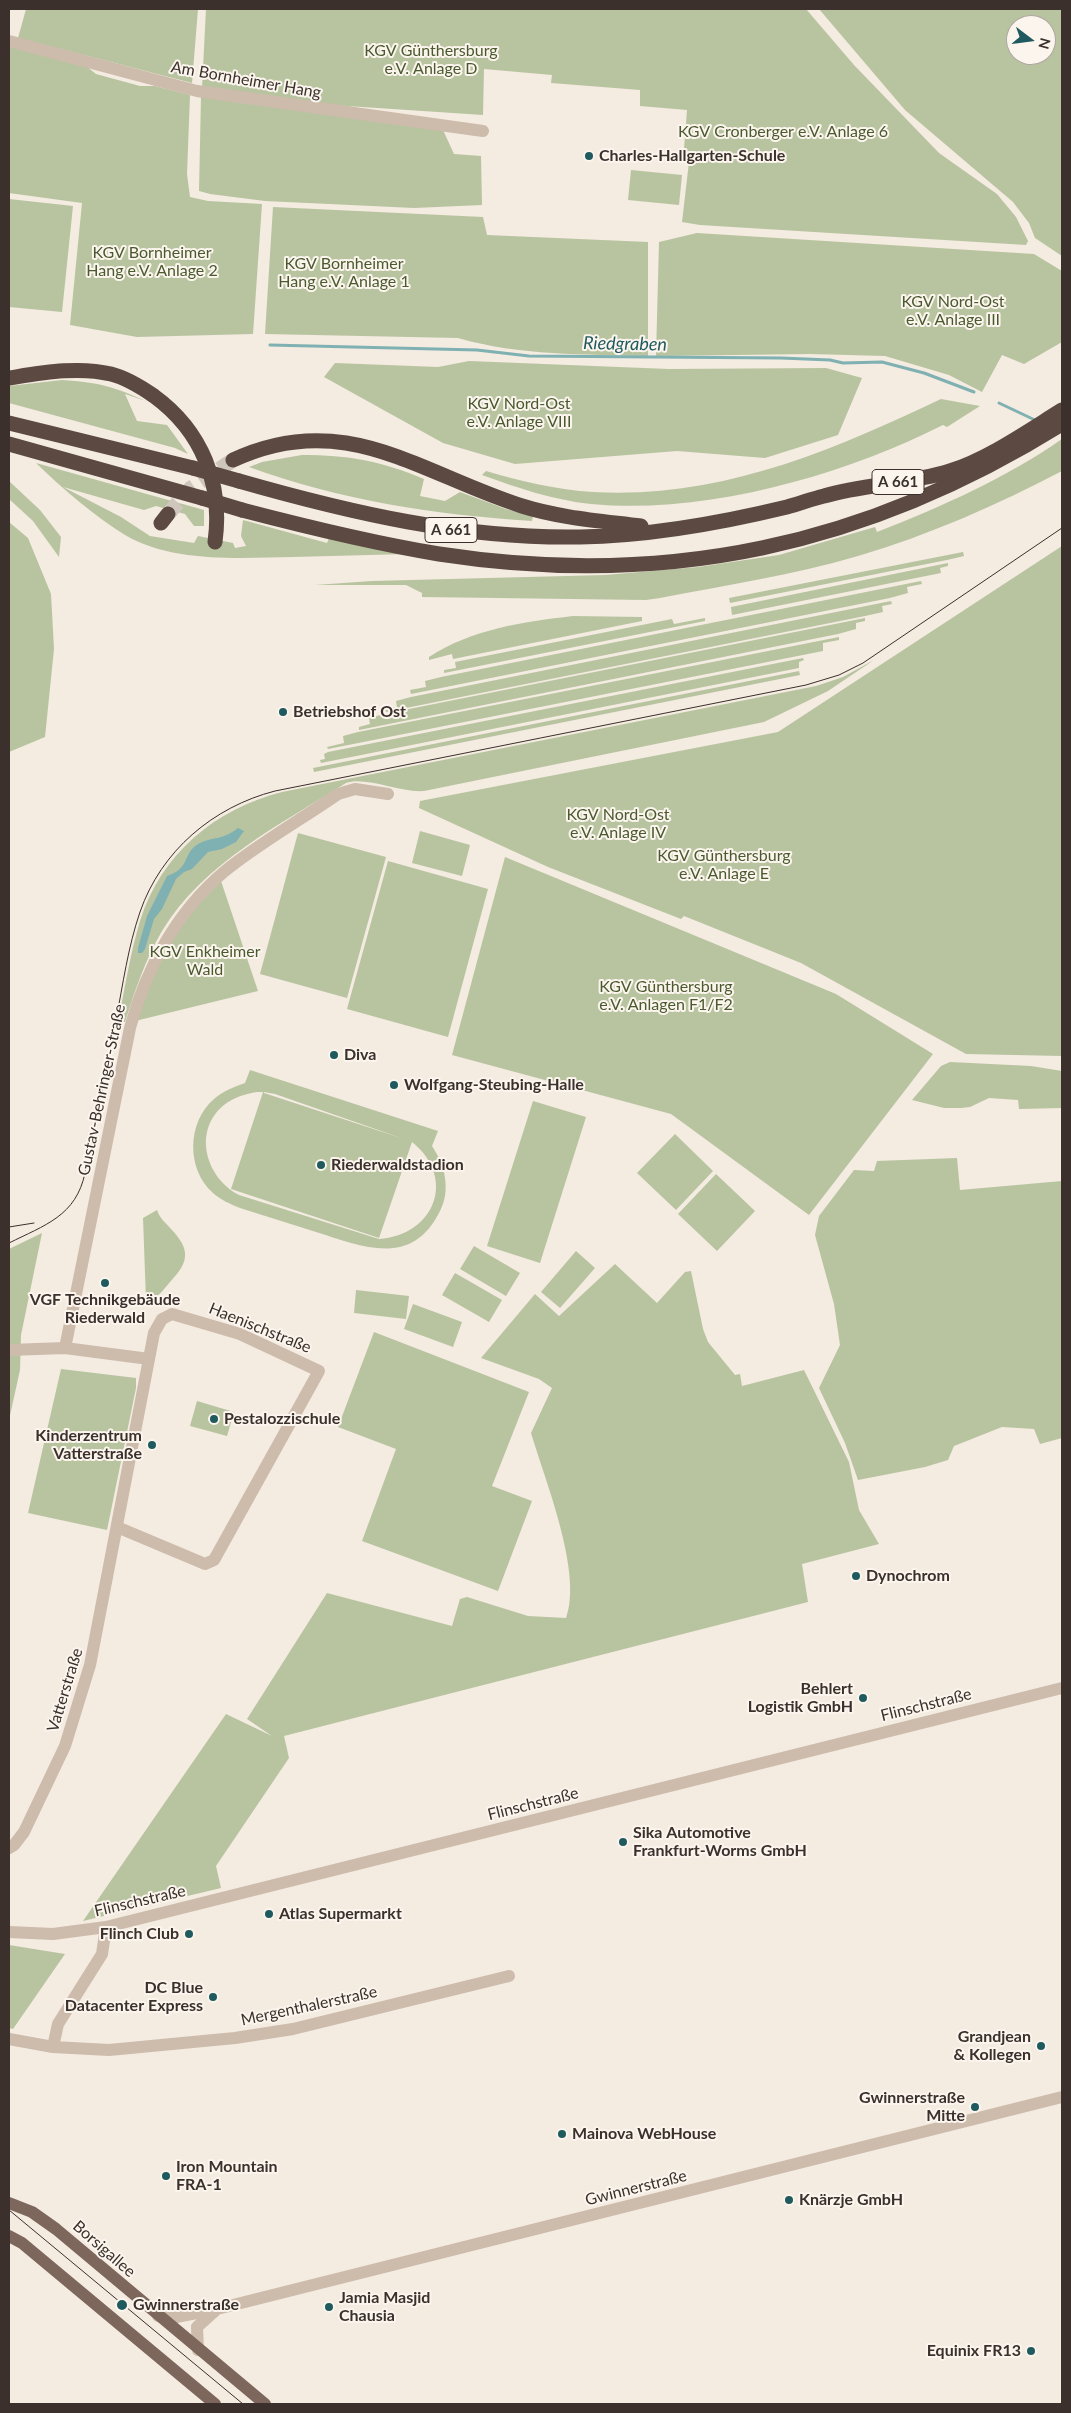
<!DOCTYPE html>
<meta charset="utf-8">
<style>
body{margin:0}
#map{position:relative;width:1071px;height:2413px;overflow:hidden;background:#f4ebe1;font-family:Lato,sans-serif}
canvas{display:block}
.frame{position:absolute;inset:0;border:10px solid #3b302b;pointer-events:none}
.north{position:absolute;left:1006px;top:15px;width:50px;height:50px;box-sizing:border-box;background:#fbf5ee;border:1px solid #aea6a0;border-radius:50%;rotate:105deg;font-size:14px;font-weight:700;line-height:20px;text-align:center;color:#3b302b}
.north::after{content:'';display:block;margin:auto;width:18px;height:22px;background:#1f5a5e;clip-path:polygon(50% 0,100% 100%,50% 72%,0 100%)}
</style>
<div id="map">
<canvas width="1071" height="2413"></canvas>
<div class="frame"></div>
<div class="north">N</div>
</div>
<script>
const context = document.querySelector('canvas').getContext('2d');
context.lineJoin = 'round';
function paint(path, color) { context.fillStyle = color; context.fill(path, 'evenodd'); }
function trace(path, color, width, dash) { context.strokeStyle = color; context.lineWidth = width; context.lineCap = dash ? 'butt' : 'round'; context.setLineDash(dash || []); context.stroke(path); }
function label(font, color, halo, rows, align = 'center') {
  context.font = font + ' Lato,sans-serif'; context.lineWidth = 4; context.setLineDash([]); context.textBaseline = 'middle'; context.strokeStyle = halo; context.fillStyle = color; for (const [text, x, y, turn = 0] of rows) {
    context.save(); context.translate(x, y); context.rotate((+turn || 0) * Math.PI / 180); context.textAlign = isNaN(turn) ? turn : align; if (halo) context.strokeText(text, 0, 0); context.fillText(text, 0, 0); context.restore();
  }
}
paint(new Path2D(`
 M 26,9 L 198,9 L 192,83 L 18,38 Z
 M 206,9 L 806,9 L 854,65 L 939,153 L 997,194 L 1016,217 L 1028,241 L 1026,245 L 700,225 L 682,222 L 689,162 L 683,162 L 687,110 L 640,106 L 640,90 L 551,83 L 552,75 L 484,69 L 483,115 L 332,105 L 202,88 Z
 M 819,9 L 1062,9 L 1062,256 L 1035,238 L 1029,223 L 1013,202 L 905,110 ZM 1016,25 L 1046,25 L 1046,55 L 1016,55 Z
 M 9,46 L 86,66 L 96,74 L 140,86 L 155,86 L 190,95 L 187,174 L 190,197 L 208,201 L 262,204 L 253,334 L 137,337 L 70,325 L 82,203 L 9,193 Z
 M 201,96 L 443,130 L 454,154 L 481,156 L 482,205 L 414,208 L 265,201 L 210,194 L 199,191 Z
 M 631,170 L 682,175 L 679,205 L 628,200 Z
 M 9,199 L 73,206 L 62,312 L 9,307 Z
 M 273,207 L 483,217 L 487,235 L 648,242 L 648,356 C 585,354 520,356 458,338 L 265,334 Z
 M 697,233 L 1034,254 L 1062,271 L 1062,342 L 1024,364 L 1002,355 L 982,392 L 949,375 L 885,356 L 810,354 L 656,356 L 659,242 Z
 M 469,361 L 669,369 L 826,368 L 862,378 L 838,435 L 765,458 L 677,451 L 515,464 L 443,443 L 324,377 L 335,363 L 438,367 Z
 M 62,380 C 98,382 114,387 146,401 L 125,394 L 137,421 L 167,425 L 188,454 L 175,448 L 9,403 L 9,386 Z
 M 941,399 L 980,406 L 947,427 L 943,425 C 842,476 704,515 591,504 C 553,500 518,488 482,475 L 486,471 C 520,481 557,490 593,492 C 719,499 829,452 941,399 Z
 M 1062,439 L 1062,471 C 997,505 929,535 858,556 C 794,575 726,585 660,598 L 646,600 L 422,597 L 422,593 L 406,585 L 315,585 L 372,581 L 605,575 L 698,567 L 779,555 L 875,527 L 877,532 C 941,507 1006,478 1062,439 Z
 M 302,455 C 349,455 381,461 424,479 L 420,496 L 445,501 L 460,492 L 506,509 L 533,516 L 532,521 C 436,515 339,500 249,467 L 262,462 Z
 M 36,463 L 204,510 L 204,526 L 194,526 L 185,514 L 156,506 L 144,510 L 63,487 L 121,517 L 150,536 L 194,543 L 198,536 L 233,543 L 235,548 L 246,546 L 241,536 L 243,520 L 327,543 L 329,538 L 407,554 C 369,555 331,556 293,557 C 240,558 172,563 125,535 C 93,515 63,489 36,463 Z
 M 9,481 L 40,510 L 61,537 L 59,557 L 33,521 L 9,499 Z
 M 9,522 L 28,538 L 51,594 L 54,649 L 45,737 L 9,752 Z
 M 1062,546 L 1062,1056 L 966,1054 L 801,963 L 684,916 L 681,919 L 548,867 L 419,808 L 420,801 L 778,732 Z
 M 963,552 L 964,556 L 947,560 L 730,603 L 729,598 Z
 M 948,563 L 948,566 L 940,568 L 941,573 L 732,615 L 731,607 Z
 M 921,581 L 922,584 L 907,587 L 908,593 L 890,598 L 411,694 L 410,690 L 426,687 L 425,681 L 441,677 Z
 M 891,601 L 892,604 L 882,606 L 883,612 L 865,616 L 386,712 L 385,709 L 397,707 L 396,701 L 411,697 Z
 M 573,616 L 642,617 L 642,621 L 453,659 L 452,654 L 429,660 L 429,657 C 472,629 523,622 573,616 Z
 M 705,618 L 705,621 L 444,673 L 444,670 L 456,668 L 455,662 L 672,619 L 674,624 Z
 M 865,618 L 865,621 L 856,623 L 856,629 L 838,634 L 359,730 L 359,727 L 370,724 L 369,718 L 384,714 Z
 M 839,637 L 839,640 L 823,643 L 823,651 L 328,749 L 327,747 L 344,743 L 343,736 L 358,732 Z
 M 803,658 L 804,660 L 799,662 L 799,668 L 321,763 L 320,760 L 325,759 L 324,754 L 328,752 Z
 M 874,660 L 828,691 L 764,722 L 424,791 C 400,793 366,776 346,783 C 280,825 204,862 162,931 C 145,960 135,991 125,1022 L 118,1022 C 125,988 130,954 140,921 C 161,854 215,809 282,792 L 816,686 L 843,677 Z
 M 799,671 L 800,675 L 314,772 L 313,768 Z
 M 420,831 L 470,845 L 462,876 L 412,863 Z
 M 298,833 L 386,857 L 347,998 L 260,974 Z
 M 505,857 L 836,994 L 933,1054 L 809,1215 L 671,1114 L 452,1055 Z
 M 388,861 L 488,889 L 448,1037 L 347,1009 Z
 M 221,881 L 258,991 L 135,1021 L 146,986 L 180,924 Z
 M 950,1062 L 1031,1066 L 1062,1071 L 1062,1108 L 1019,1109 L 1018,1100 L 989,1098 L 970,1107 L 961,1108 L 944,1108 L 912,1100 L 941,1066 Z
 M 250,1070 L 438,1131 L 432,1146 C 445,1165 451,1190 440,1211 C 412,1268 363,1247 316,1232 C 291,1224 265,1216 240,1208 C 230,1204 221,1200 213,1193 C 186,1169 187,1122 214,1099 C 223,1091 234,1087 245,1083 ZM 257,1092 L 263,1092 L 231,1189 L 379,1238 L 412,1142 C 457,1178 435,1235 379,1239 L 239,1195 C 206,1178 192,1131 224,1105 C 234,1097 245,1094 257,1092 ZM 264,1092 L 275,1094 L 404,1139 L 264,1093 Z
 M 533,1101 L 586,1117 L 540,1263 L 487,1246 Z
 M 675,1134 L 713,1171 L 676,1210 L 637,1173 Z
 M 957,1158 L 960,1190 L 1062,1181 L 1062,1438 L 1040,1444 L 1034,1429 L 1002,1427 L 954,1446 L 948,1460 L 925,1467 L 858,1480 L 845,1443 L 819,1388 L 840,1345 L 834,1304 L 815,1235 L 819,1216 L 854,1170 L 874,1171 L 877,1161 Z
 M 716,1174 L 755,1211 L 717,1251 L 678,1214 Z
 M 157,1210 C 160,1219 165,1222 171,1229 C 191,1250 189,1262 170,1282 C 163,1290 158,1299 146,1300 L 143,1218 Z
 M 42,1233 L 21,1335 L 20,1370 L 9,1420 L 9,1249 Z
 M 474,1246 L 520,1273 L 506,1296 L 460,1269 Z
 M 576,1251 L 595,1268 L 560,1308 L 541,1292 Z
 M 615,1264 L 657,1303 L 685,1272 L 691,1271 L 703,1329 L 708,1342 L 735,1375 L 740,1374 L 742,1386 L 804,1370 L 849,1462 L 859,1510 L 879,1544 L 802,1564 L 808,1602 L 284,1736 L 289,1758 L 216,1866 L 221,1888 L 83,1921 L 226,1714 L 272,1736 L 247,1719 L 327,1593 L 452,1626 L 460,1599 L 467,1597 L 528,1616 L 566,1618 C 583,1573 545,1480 531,1433 L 552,1388 L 539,1379 L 481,1358 L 535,1294 L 559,1316 Z
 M 455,1273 L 502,1300 L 489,1322 L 442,1295 Z
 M 356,1290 L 409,1296 L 406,1319 L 354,1313 Z
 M 413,1304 L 462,1322 L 453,1347 L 404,1329 Z
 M 374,1332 L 529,1392 L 492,1486 L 532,1501 L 498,1591 L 362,1541 L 396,1449 L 338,1427 Z
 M 61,1369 L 136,1378 L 136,1388 L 107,1530 L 28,1513 Z
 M 197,1401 L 234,1412 L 227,1436 L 190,1426 Z
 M 9,1945 L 65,1954 L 13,2029 L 9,2028 Z`), '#b8c4a0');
paint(new Path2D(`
 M 238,828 L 244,831 L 236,842 L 222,849 L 208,852 L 192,869 L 184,872 L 176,879 L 162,909 L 154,919 L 145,949 L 142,953 L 138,953 L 138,948 L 147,916 L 167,876 C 191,868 182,854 198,844 C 213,836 222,841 238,828 Z`), '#7fb0b2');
trace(new Path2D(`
 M 270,345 L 477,350 L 529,356 L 781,358 L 830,360 L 843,363 L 882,362 L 924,373 L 974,392
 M 999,403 L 1037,421`), '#7fb0b2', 3);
trace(new Path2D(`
 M 168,514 L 191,488 L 233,460`), '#cfc6bd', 15, [15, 8]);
trace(new Path2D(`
 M 9,41 L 197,91 L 483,131
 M 65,1348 L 130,1028 C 146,968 177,911 225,871 C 258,844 302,819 338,794 L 355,789 L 388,794
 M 9,1350 L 65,1348 L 149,1359
 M 9,1848 L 14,1845 L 24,1832 L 65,1746 L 90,1665 L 154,1333 L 162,1319 L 172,1314 L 240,1334 L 319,1371 L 214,1560 L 205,1564 L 117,1527
 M 9,1932 L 53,1934 L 106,1927 L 1062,1688
 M 9,2039 L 53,2047 L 109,2050 L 235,2038 L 293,2029 L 509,1976
 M 53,2047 L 58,2024 L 102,1954 L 106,1927
 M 158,2316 L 171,2318 L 217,2309 L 1062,2097
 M 198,2350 L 197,2327 L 217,2309`), '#cdbbac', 12);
trace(new Path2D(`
 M 9,2203 L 32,2212 L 56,2229 L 265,2404
 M 9,2236 L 22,2243 L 215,2404`), '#7d675c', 12);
trace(new Path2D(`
 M 9,378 C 41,373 78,366 111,374 C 127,378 141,387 154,396 C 202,431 223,484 215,542
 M 9,423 L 193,468
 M 9,444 L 202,498
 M 233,460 C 344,408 419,473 522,506 C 560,518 602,521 641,526
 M 239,481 C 351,513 463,539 580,537 C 648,536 721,523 787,507 C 799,504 811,499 824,496 C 865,484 909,484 950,471 C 988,459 1028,431 1062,410
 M 242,510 C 307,527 372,543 439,554 C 667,589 866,546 1062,424
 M 161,523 L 168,514`), '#5c4a42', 15);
trace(new Path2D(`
 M 9,1227 L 34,1223
 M 9,1243 C 45,1225 76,1216 85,1173 C 96,1122 106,1071 116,1020 C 123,984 128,947 140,912 C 161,851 213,807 275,791 L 806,685 L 839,675 L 863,663 L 1062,528
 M 9,2210 L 243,2404`), '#3b302b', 1);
trace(new Path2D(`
 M 193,468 L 239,481
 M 202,498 L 242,510`), '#5c4a42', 15);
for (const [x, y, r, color] of [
 [589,156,5,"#1f5a5e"],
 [283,712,5,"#1f5a5e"],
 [334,1055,5,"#1f5a5e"],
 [394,1085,5,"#1f5a5e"],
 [321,1165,5,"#1f5a5e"],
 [105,1283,5,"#1f5a5e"],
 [214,1419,5,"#1f5a5e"],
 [152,1445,5,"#1f5a5e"],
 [856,1576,5,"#1f5a5e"],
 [863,1698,5,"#1f5a5e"],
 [623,1842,5,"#1f5a5e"],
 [269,1914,5,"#1f5a5e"],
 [189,1934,5,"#1f5a5e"],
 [213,1997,5,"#1f5a5e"],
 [1041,2046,5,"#1f5a5e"],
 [975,2107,5,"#1f5a5e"],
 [562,2134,5,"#1f5a5e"],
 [166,2176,5,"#1f5a5e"],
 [789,2200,5,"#1f5a5e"],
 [122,2305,6,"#1f5a5e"],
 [329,2307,5,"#1f5a5e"],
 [1031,2351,5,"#1f5a5e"]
]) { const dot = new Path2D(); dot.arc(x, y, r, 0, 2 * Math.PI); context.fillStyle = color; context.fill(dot); trace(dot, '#fbf5ee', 2); }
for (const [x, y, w] of [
 [898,482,52],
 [451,530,52]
]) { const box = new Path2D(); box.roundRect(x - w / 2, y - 12.5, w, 25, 4); context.fillStyle = '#fbf5ee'; context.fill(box); trace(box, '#3b302b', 1); }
label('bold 15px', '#3b302b', null, [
 ["A 661",898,482],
 ["A 661",451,530]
]);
label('16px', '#4a5a2e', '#fbf5ee', [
 ["KGV Günthersburg",431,51],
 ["e.V. Anlage D",431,69],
 ["KGV Cronberger e.V. Anlage 6",783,132],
 ["KGV Bornheimer",152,253],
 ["Hang e.V. Anlage 2",152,271],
 ["KGV Bornheimer",344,264],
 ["Hang e.V. Anlage 1",344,282],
 ["KGV Nord-Ost",953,302],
 ["e.V. Anlage III",953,320],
 ["KGV Nord-Ost",519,404],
 ["e.V. Anlage VIII",519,422],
 ["KGV Nord-Ost",618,815],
 ["e.V. Anlage IV",618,833],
 ["KGV Günthersburg",724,856],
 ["e.V. Anlage E",724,874],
 ["KGV Enkheimer",205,952],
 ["Wald",205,970],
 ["KGV Günthersburg",666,987],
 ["e.V. Anlagen F1/F2",666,1005]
]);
label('16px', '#3b302b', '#fbf5ee', [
 ["Am Bornheimer Hang",246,80,10],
 ["Gustav-Behringer-Straße",102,1090,-78],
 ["Haenischstraße",260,1328,22],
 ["Vatterstraße",65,1690,-73],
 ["Flinschstraße",926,1705,-14],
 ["Flinschstraße",533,1804,-14],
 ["Flinschstraße",140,1901,-13],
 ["Mergenthalerstraße",309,2006,-12],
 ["Gwinnerstraße",636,2188,-14],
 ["Borsigallee",104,2249,41]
]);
label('bold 16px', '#3b302b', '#fbf5ee', [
 ["Charles-Hallgarten-Schule",599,156],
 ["Betriebshof Ost",293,712],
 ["Diva",344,1055],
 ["Wolfgang-Steubing-Halle",404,1085],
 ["Riederwaldstadion",331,1165],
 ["VGF Technikgebäude",105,1300,"center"],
 ["Riederwald",105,1318,"center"],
 ["Pestalozzischule",224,1419],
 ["Kinderzentrum",142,1436,"right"],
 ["Vatterstraße",142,1454,"right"],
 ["Dynochrom",866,1576],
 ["Behlert",853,1689,"right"],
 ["Logistik GmbH",853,1707,"right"],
 ["Sika Automotive",633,1833],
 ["Frankfurt-Worms GmbH",633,1851],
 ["Atlas Supermarkt",279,1914],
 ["Flinch Club",179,1934,"right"],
 ["DC Blue",203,1988,"right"],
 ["Datacenter Express",203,2006,"right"],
 ["Grandjean",1031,2037,"right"],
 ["& Kollegen",1031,2055,"right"],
 ["Gwinnerstraße",965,2098,"right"],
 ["Mitte",965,2116,"right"],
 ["Mainova WebHouse",572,2134],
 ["Iron Mountain",176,2167],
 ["FRA-1",176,2185],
 ["Knärzje GmbH",799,2200],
 ["Jamia Masjid",339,2298],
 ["Chausia",339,2316],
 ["Gwinnerstraße",133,2305],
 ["Equinix FR13",1021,2351,"right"]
], 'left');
label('italic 18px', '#1f5a5e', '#fbf5ee', [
 ["Riedgraben",625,344,1]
]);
</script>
